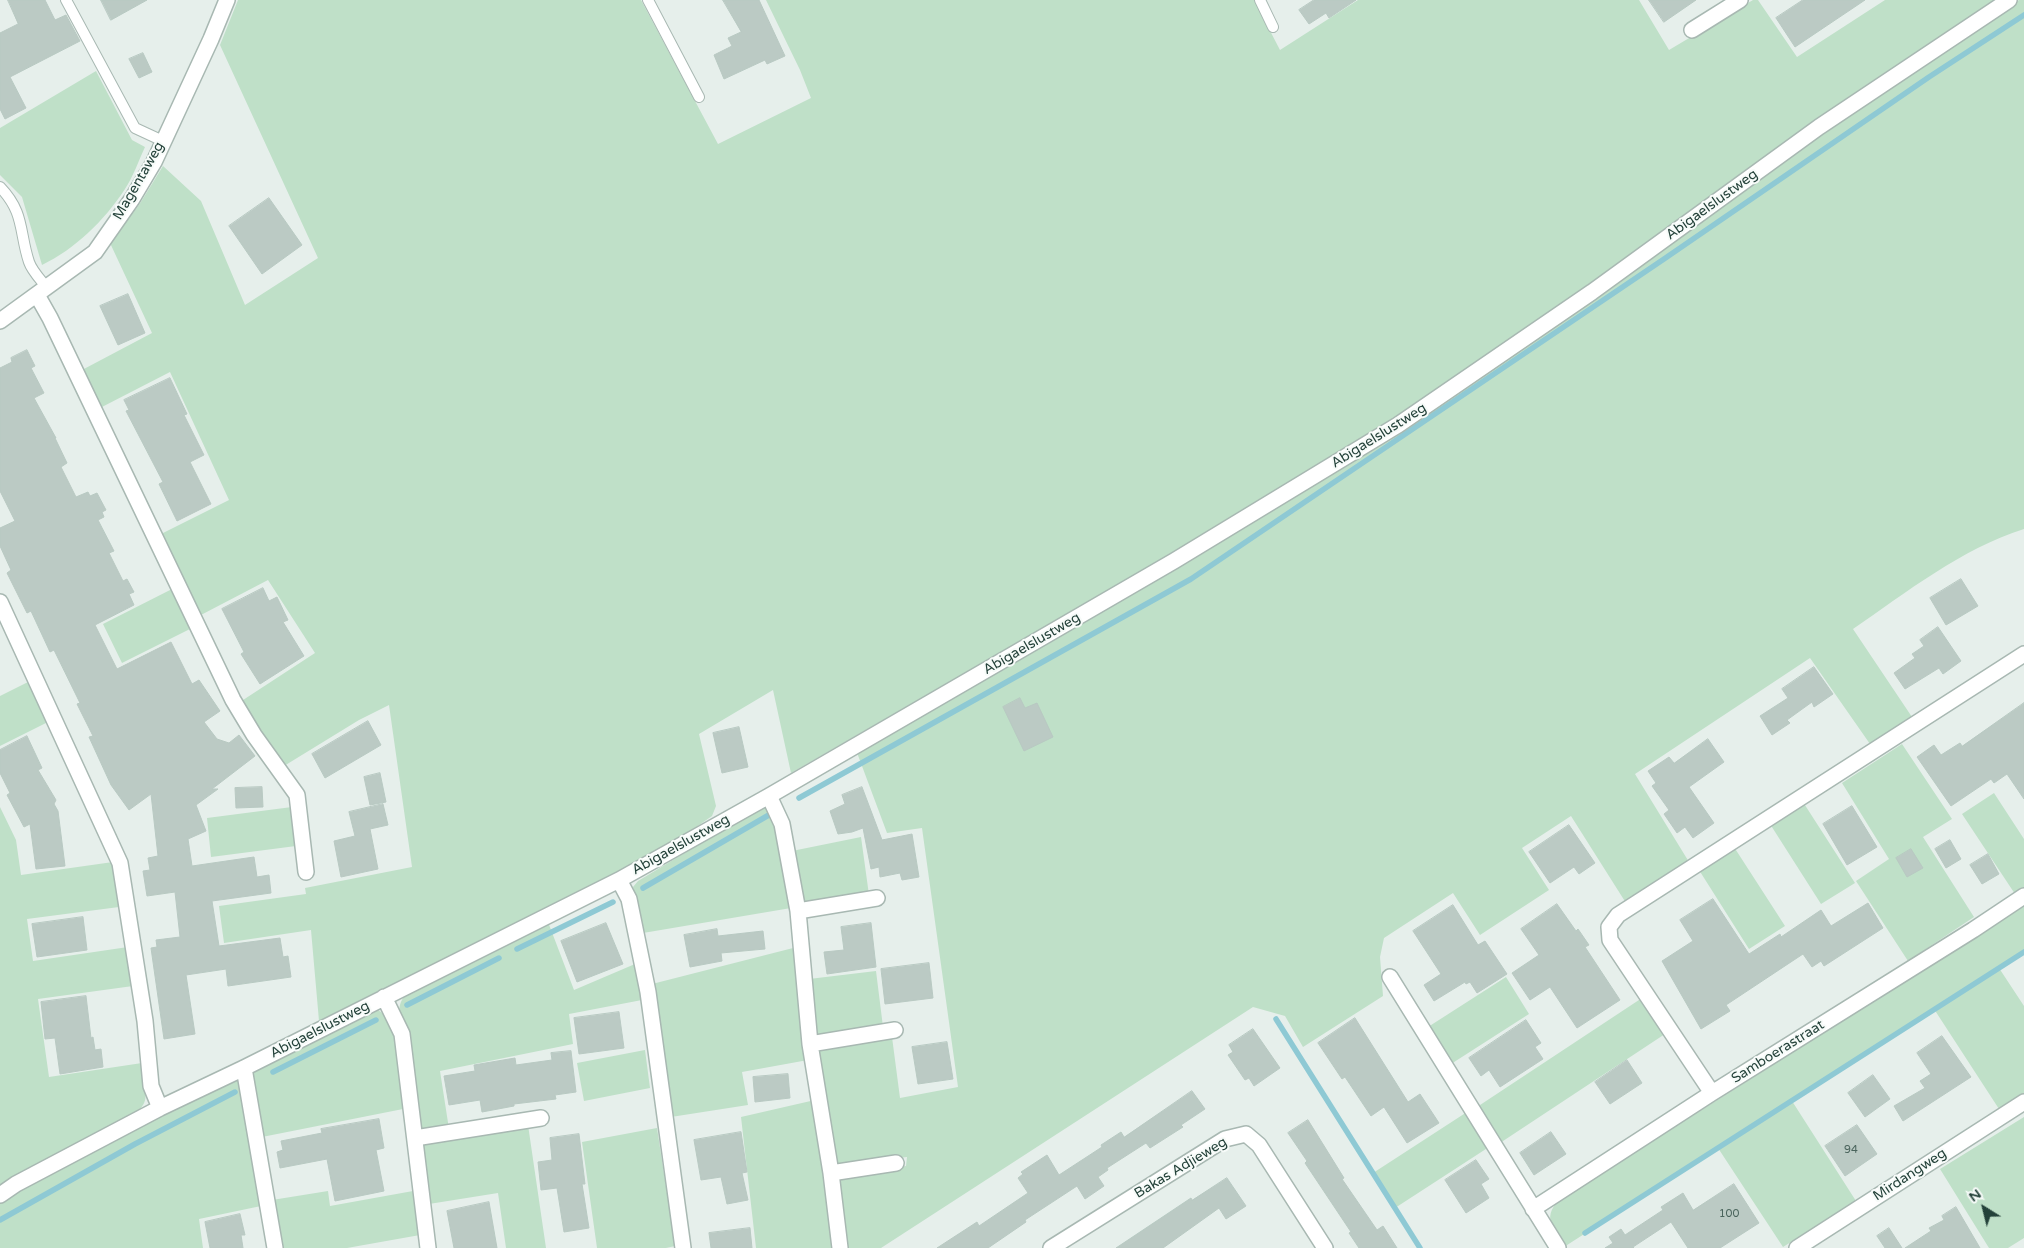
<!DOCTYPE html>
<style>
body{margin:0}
#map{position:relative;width:2024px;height:1248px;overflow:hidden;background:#e6efeb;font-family:"Varela Round",sans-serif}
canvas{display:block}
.north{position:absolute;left:1959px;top:1183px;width:50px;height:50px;-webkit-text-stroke:4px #f7fbf9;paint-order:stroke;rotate:324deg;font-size:14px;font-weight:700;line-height:20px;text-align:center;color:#24423a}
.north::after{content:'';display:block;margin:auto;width:18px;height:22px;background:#24423a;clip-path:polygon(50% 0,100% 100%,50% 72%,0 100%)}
</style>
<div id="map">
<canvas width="2024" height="1248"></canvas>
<div class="north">N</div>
</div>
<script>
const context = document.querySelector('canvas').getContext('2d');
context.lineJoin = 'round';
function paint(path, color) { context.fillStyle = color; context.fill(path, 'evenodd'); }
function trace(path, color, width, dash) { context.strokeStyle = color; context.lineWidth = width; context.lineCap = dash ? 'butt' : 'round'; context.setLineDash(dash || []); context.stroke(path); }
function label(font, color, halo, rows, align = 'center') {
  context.font = font + ' "Varela Round",sans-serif'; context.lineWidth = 4; context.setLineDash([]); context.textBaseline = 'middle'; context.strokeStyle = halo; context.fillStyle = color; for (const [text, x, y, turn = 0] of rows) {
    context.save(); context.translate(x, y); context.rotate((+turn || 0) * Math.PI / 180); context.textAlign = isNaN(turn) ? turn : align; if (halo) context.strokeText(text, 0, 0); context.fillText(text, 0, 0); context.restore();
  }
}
paint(new Path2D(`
 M 238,0 L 641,0 L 718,144 L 811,98 L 800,70 L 766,0 L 1254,0 L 1280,50 L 1358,0 L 1639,0 L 1669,50 L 1753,0 L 1758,0 L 1797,57 L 1885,0 L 1998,0 L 1590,287 L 1394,421 L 1179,550 L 791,773 L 773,690 L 699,734 L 716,806 L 712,816 L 672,844 L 619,873 L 319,1021 L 311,930 L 224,943 L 219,906 L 306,894 L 305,888 L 412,867 L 389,705 L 359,720 L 284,766 L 240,702 L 315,653 L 268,580 L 199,616 L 159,535 L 229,500 L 170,372 L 100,408 L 82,370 L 152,333 L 110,243 L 139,205 L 163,166 L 201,201 L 245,305 L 318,258 L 220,45 Z
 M 2019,0 L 2024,0 L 2024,529 C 1961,549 1907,592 1853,629 L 1912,717 L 1870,744 L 1810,658 L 1635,774 L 1689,862 L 1626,903 L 1571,816 L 1522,848 L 1549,890 L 1480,935 L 1453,893 L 1384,938 L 1380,957 L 1383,996 L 1303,1047 L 1285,1016 L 1253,1007 L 881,1248 L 845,1248 L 837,1177 L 906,1166 L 907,1157 L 836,1165 L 816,1048 L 892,1037 L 900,1098 L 958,1087 L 922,828 L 887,833 L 856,750 L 1177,566 L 1822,131 Z
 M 96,71 L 132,140 L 145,147 C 139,160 133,177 125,189 C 104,221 75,249 42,265 L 22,197 L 0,175 L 0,128 Z
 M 174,588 L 194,627 L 122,663 L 103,624 Z
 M 30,681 L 48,722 L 0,746 L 0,696 Z
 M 1902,744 L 1952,819 L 1923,837 L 1974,917 L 1908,961 L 1856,881 L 1889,859 L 1842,783 Z
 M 1994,793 L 2024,839 L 2024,888 L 2015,894 L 1962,814 Z
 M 1803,802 L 1855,883 L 1821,904 L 1770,824 Z
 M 763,806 C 777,816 787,888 791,908 L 643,933 L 633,887 L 638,881 Z
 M 0,807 L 16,840 L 21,875 L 113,862 L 119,907 L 27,919 L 33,961 L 128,947 L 133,986 L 38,999 L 49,1077 L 142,1063 C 142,1068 141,1074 142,1079 C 145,1097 150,1098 137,1113 L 0,1188 Z
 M 292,807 L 296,846 L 211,857 L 207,818 Z
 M 861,837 L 869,895 L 802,904 L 792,851 Z
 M 1734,847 L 1785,926 L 1749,949 L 1699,870 Z
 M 2024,903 L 2024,952 L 1999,968 L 2024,1006 L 2024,1093 L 1999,1109 L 1934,1009 L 1792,1101 L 1856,1201 L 1783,1247 L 1718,1148 L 1564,1247 C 1554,1231 1542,1218 1558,1201 L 1976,936 Z
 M 548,922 L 574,990 L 635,964 L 642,1000 L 569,1014 L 573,1044 L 440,1071 L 449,1129 L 419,1133 L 399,1015 C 399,1004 401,1000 408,991 Z
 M 797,947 L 808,1060 L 742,1072 L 748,1105 L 671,1117 L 652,984 Z
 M 876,971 L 883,1027 L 814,1038 L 809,979 Z
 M 1506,977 L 1529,1014 L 1451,1064 L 1428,1027 Z
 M 1642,998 L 1665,1034 L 1500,1143 L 1477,1107 Z
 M 374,1008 C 380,1011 385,1014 388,1021 C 399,1039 400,1086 403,1109 L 262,1137 L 254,1087 L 254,1073 L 258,1066 Z
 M 645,1050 L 650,1088 L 584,1101 L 577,1063 Z
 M 238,1076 L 241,1080 L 261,1206 L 199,1219 L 203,1248 L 0,1248 L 0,1201 L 19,1188 Z
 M 815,1100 L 833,1248 L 756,1248 L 741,1117 Z
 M 1467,1112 L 1489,1147 L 1395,1208 L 1373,1173 Z
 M 2024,1117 L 2024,1238 L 2008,1248 L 1989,1248 L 1940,1169 Z
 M 528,1125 L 546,1248 L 506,1248 L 498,1193 L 429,1204 L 421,1143 Z
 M 657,1128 L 675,1246 L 666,1248 L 597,1248 L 582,1142 Z
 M 328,1191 L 330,1206 L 413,1191 L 420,1235 L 347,1248 L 279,1248 L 272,1200 Z`), '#bfe0c8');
trace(new Path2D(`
 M 799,798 L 1191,579 L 1664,259 L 1929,77 L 2024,15
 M 643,888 L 774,812
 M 517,949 L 613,902
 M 407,1005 L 499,958
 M 1276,1019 L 1420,1248
 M 273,1072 L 376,1020
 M 0,1220 L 135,1144 L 235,1092
 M 1585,1233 L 2024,952`), '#8ec9d4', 5.5);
const building = new Path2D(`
 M 8,0 L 45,0 L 55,20 L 66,15 L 80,41 L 10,77 L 26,108 L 5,119 L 0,109 L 0,33 L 18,24 Z
 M 101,0 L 147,0 L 111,20 Z
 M 723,0 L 759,0 L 785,56 L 767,64 L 765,60 L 724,79 L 714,55 L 732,46 L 728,38 L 741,32 Z
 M 1314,0 L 1356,0 L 1329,18 L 1326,13 L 1309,24 L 1299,10 Z
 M 1649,0 L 1696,0 L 1664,22 Z
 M 1803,0 L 1865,0 L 1795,47 L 1776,18 Z
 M 143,53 L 152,72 L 139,78 L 129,59 Z
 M 269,198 L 302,245 L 262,274 L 229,226 Z
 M 128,294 L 145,333 L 118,345 L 100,306 Z
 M 27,350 L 35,366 L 31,368 L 44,393 L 34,398 L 56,438 L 55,438 L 67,463 L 61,467 L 76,497 L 88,492 L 90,496 L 97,493 L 106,510 L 102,512 L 104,517 L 98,520 L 114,551 L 109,553 L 123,581 L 127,579 L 134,592 L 129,594 L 134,605 L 95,625 L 117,669 L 171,642 L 192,684 L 199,680 L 220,711 L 204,722 L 217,739 L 229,743 L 239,735 L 255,756 L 212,789 L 218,789 L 196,805 L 206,831 L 188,839 L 192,866 L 254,857 L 257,877 L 269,875 L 271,893 L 212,901 L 219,946 L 280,938 L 283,957 L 288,956 L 291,977 L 228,986 L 226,969 L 186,975 L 195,1034 L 164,1039 L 151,948 L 157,947 L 156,940 L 180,937 L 175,892 L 147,896 L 143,871 L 150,870 L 148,858 L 158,856 L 151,794 L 129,810 L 111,785 L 89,737 L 93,736 L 77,704 L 80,703 L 54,650 L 50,652 L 31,611 L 27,613 L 7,573 L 11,570 L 0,546 L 0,528 L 15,521 L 0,491 L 0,368 L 12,362 L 11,358 Z
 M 170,378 L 187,414 L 184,415 L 204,455 L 190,462 L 211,504 L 177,521 L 159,484 L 163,482 L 126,411 L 129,410 L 124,400 Z
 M 1961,579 L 1978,606 L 1946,625 L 1930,598 Z
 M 263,588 L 269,601 L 277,597 L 288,620 L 283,622 L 304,656 L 260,684 L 241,654 L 244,652 L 222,609 Z
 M 1938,627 L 1961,661 L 1943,674 L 1939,668 L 1905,689 L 1894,673 L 1915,658 L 1912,654 L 1924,646 L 1920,640 Z
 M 1814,667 L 1833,694 L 1814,707 L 1812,702 L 1787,720 L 1790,723 L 1772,735 L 1760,716 L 1788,698 L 1782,689 Z
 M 1020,698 L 1025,708 L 1037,703 L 1053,737 L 1024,751 L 1003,707 Z
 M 2024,703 L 2024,799 L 2007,774 L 1994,783 L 1991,779 L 1951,806 L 1917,757 L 1934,745 L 1941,755 L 1960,743 L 1962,746 Z
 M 368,721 L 381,745 L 325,778 L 312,754 Z
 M 739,727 L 748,767 L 722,773 L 713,733 Z
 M 27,736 L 42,768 L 38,770 L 56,800 L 54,804 L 58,811 L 65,866 L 36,869 L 30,824 L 24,827 L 7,795 L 10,793 L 0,773 L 0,750 Z
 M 1708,739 L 1724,762 L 1689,787 L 1714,823 L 1693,838 L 1685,827 L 1677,833 L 1664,814 L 1669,810 L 1652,786 L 1656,783 L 1648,771 L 1669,757 L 1674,763 Z
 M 380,773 L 386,802 L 370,805 L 364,777 Z
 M 262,787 L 263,807 L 236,808 L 235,788 Z
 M 862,787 L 882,840 L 912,834 L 919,877 L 902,880 L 900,873 L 880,877 L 879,867 L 871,869 L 863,828 L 852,832 L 838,834 L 830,811 L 845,804 L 842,795 Z
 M 383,804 L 388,825 L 370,829 L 378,869 L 341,877 L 334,841 L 355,836 L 349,812 Z
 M 1852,806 L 1877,847 L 1847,865 L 1823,824 Z
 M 1569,825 L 1595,863 L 1579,874 L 1574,867 L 1550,883 L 1529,852 Z
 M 1950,840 L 1961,859 L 1946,868 L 1935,849 Z
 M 1911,849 L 1923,868 L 1907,877 L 1896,858 Z
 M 1988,854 L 1999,874 L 1982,884 L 1970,865 Z
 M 1713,899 L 1749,954 L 1780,934 L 1781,937 L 1821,910 L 1831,926 L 1868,903 L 1883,928 L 1824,966 L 1821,961 L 1812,967 L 1803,954 L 1726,1005 L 1730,1011 L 1701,1029 L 1662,961 L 1693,941 L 1680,920 Z
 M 1557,904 L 1576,931 L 1578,929 L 1589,945 L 1585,947 L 1620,1000 L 1577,1028 L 1550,987 L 1530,1000 L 1512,973 L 1539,955 L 1521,929 Z
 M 1453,905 L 1478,945 L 1485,941 L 1507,974 L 1477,993 L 1470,982 L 1466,984 L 1465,982 L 1434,1001 L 1424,985 L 1441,974 L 1413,931 Z
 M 83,917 L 87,950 L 37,957 L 32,924 Z
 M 606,923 L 623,964 L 577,982 L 561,941 Z
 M 871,923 L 876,967 L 827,974 L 824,952 L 844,950 L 841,927 Z
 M 717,929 L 718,936 L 763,931 L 765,949 L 721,953 L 722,961 L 690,967 L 684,935 Z
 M 929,963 L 933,998 L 885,1004 L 881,969 Z
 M 86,996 L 91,1038 L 93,1037 L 95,1050 L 101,1049 L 103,1067 L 60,1074 L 55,1038 L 45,1039 L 41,1002 Z
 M 619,1012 L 624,1048 L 579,1054 L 574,1018 Z
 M 1355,1018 L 1408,1102 L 1420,1094 L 1439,1123 L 1407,1143 L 1384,1107 L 1371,1116 L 1345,1077 L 1342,1079 L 1318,1043 Z
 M 1526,1020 L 1541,1043 L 1535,1047 L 1543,1059 L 1500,1087 L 1489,1070 L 1481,1076 L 1469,1058 Z
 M 1253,1029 L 1280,1068 L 1254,1086 L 1249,1078 L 1245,1080 L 1228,1055 L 1233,1052 L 1229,1045 Z
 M 1942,1036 L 1971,1077 L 1903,1121 L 1894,1106 L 1925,1088 L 1920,1081 L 1931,1074 L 1917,1053 Z
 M 947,1042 L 953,1079 L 918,1084 L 912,1047 Z
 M 571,1051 L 576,1092 L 555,1095 L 556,1099 L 514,1104 L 514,1106 L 482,1112 L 480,1100 L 449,1105 L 444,1076 L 475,1071 L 474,1065 L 515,1058 L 516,1065 L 552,1060 L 551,1053 Z
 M 1627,1060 L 1642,1083 L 1610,1104 L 1595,1082 Z
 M 788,1074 L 790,1098 L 755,1102 L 753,1077 Z
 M 1873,1075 L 1890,1099 L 1865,1117 L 1848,1093 Z
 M 1192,1091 L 1205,1109 L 1181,1125 L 1183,1127 L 1150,1148 L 1146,1143 L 1107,1168 L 1108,1170 L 1098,1177 L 1104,1186 L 1085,1199 L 1077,1186 L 1025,1220 L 1026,1222 L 988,1248 L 937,1248 L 977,1222 L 979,1226 L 1028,1193 L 1018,1178 L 1023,1174 L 1021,1172 L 1047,1155 L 1059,1175 L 1102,1147 L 1101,1145 L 1121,1132 L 1124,1137 Z
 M 379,1119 L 384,1148 L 376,1150 L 384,1191 L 335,1201 L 327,1159 L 280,1168 L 277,1152 L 283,1150 L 281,1141 L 322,1133 L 321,1129 Z
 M 1308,1120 L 1344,1178 L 1342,1179 L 1377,1230 L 1383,1226 L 1397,1248 L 1359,1248 L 1349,1233 L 1351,1232 L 1305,1163 L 1307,1161 L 1288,1133 Z
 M 1857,1125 L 1877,1154 L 1845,1176 L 1825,1146 Z
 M 741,1132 L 747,1172 L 742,1173 L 748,1200 L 727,1204 L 721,1177 L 701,1180 L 694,1140 Z
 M 1551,1132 L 1566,1154 L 1534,1175 L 1520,1153 Z
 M 579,1134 L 585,1184 L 582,1184 L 589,1228 L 564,1232 L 557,1188 L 541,1190 L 538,1162 L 552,1160 L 550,1138 Z
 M 1476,1160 L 1489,1179 L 1481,1184 L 1489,1198 L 1466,1213 L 1445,1180 Z
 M 1227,1178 L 1246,1206 L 1226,1219 L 1219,1208 L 1163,1248 L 1116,1248 L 1191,1198 L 1192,1200 Z
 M 1734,1184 L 1759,1223 L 1720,1248 L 1688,1248 L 1671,1222 L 1633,1247 L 1634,1248 L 1605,1248 L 1613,1243 L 1609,1237 L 1621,1229 L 1625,1235 L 1663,1210 L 1661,1207 L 1683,1193 L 1693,1210 Z
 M 489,1202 L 497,1248 L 454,1248 L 447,1211 Z
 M 1956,1207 L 1980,1248 L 1905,1248 L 1931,1231 L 1929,1228 L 1944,1220 L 1942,1216 Z
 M 240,1214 L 245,1235 L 241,1235 L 243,1248 L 210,1248 L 205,1222 Z
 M 750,1228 L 752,1248 L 711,1248 L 709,1233 Z
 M 1889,1228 L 1902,1248 L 1885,1248 L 1877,1236 Z`);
paint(building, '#bbcac4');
trace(building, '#b8c9c2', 1);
const service = new Path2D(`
 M 66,0 L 135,128 L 163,141
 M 648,0 L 699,97
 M 1260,0 L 1273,27
 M 0,187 C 25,213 19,232 29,262 C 32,271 41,280 47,288`);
const minor = new Path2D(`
 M 1692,30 L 1740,0
 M 37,295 L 50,318 L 233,700 L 254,735 L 297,795 L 306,872
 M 0,321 L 95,252 L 132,199 L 154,162 L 211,39 L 227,0
 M 0,602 L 120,863 L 145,1021 L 151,1086 L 160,1108
 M 769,796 L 782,824 L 798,911 L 810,1044 L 831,1173 L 840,1248
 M 619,880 L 629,899 L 648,992 L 683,1248
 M 798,911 L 877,898
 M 1390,977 L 1558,1248
 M 384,997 L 402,1034 L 428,1248
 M 810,1044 L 895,1030
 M 244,1068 L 275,1248
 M 1712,1093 L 1610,940 L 1609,927 L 1618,915 L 2024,654
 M 415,1138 L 541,1118
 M 831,1173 L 896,1163
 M 0,1195 L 16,1184 L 160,1108 L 244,1068 L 619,880 L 769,796 L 1174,561 L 1398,425 L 1592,292 L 1819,127 L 2009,0
 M 1533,1209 L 1712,1093 L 1973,930 L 2024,896
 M 1051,1248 L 1225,1139 L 1246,1134 L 1259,1145 L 1325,1248
 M 1797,1248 L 2024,1102`);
trace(service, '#a8b8b2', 12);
trace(minor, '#a8b8b2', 18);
trace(service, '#fff', 10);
trace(minor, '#fff', 15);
label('11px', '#4a645c', null, [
 ["94",1851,1150],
 ["100",1729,1214]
]);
label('14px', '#24423a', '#f7fbf9', [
 ["Magentaweg",139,181,-60],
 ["Abigaelslustweg",1712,205,-36],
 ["Abigaelslustweg",1379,436,-32],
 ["Abigaelslustweg",1032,644,-30],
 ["Abigaelslustweg",681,845,-29],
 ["Abigaelslustweg",320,1030,-27],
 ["Samboerastraat",1778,1052,-32],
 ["Bakas Adjieweg",1181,1168,-31],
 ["Mirdangweg",1910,1175,-33]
]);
</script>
